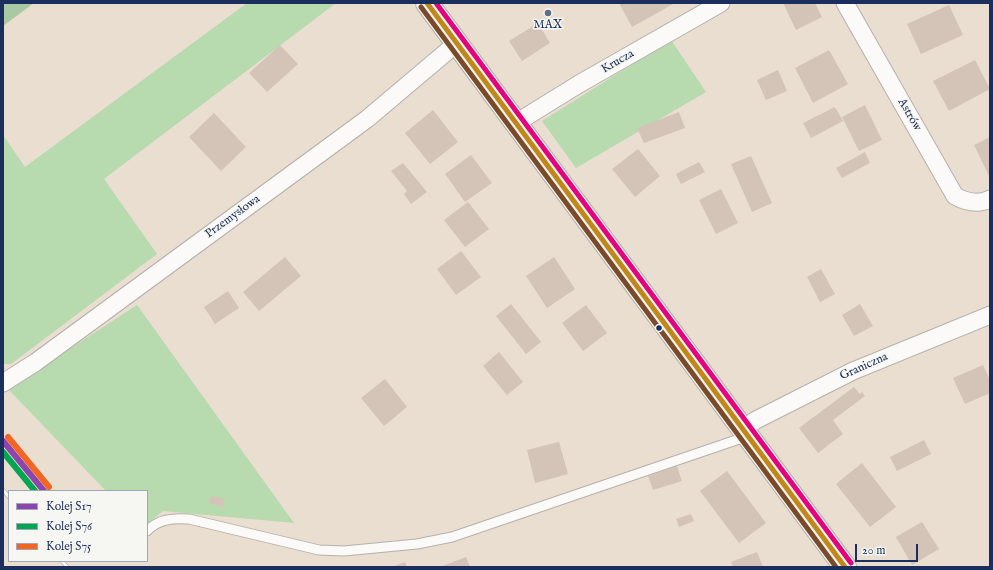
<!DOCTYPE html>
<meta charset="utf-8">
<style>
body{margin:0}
#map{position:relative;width:993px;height:570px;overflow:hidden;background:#e9decf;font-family:"IM FELL English",serif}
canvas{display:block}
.frame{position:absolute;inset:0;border:4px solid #1b2f5e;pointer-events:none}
.legend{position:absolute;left:8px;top:490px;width:140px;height:72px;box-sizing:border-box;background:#f6f6f2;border:1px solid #9ea6b7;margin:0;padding:5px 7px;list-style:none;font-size:12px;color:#1b2f5e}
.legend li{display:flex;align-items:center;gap:8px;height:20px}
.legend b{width:20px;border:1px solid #9ea6b7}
.scale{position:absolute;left:855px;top:544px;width:63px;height:18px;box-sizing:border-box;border:2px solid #1b2f5e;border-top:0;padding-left:5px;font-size:12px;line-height:14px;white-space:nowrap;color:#1b2f5e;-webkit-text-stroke:3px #f6f6f2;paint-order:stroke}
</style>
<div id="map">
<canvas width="993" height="570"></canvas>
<div class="frame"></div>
<ul class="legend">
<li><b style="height:5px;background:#8e44ad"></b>Kolej S17</li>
<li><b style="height:5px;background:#00a651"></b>Kolej S76</li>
<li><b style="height:5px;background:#f26522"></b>Kolej S75</li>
</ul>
<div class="scale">20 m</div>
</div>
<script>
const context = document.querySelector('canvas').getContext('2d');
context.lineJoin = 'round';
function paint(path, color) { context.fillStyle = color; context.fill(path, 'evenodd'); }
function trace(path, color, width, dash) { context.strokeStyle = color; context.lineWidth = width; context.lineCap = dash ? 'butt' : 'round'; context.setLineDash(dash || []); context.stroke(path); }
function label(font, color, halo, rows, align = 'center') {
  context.font = font + ' "IM FELL English",serif'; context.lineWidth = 3; context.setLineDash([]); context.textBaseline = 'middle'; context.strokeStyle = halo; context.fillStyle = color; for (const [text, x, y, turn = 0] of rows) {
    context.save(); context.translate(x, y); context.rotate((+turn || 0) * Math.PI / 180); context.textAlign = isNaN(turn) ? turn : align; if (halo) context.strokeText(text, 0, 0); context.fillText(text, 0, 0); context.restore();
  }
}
paint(new Path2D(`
 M 247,3 L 336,3 L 104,179 L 157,254 L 11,364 L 3,364 L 3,135 L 25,167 Z
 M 671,40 L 706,92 L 576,168 L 542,121 Z
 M 137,305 L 294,523 L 163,511 L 147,524 L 147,491 L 106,491 L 8,389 Z`), '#b7daae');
paint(new Path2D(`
 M 3,3 L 34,3 L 3,26 Z`), '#a8c9a2');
paint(new Path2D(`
 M 619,3 L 675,3 L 632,27 Z
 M 783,3 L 815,3 L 822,17 L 796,30 Z
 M 949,5 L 963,35 L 921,54 L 907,24 Z
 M 538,23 L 550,43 L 522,61 L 509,41 Z
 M 280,45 L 298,64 L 267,92 L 249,73 Z
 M 829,50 L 848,84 L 813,103 L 795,68 Z
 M 975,60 L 990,89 L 949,111 L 933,81 Z
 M 778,70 L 787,91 L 766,100 L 757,80 Z
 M 865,105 L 882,140 L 859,151 L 842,117 Z
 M 835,107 L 843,121 L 811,138 L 803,123 Z
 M 433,110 L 458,142 L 430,164 L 405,133 Z
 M 679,112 L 685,128 L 644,143 L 637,128 Z
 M 214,113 L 246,147 L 221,171 L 189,137 Z
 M 990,137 L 990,178 L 974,145 Z
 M 638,149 L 660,176 L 635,197 L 612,169 Z
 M 865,152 L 870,163 L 842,178 L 836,168 Z
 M 471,155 L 492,183 L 465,202 L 445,174 Z
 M 751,156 L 772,203 L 752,212 L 731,164 Z
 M 699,162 L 705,172 L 681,184 L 676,174 Z
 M 403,163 L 427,192 L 411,204 L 404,194 L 407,191 L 391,171 Z
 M 721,189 L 738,223 L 716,234 L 699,200 Z
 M 468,202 L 489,229 L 465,247 L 444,220 Z
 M 461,251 L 481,277 L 456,295 L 437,269 Z
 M 285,257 L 301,276 L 259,311 L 243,292 Z
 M 554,257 L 575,289 L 547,308 L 526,276 Z
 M 821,269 L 835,294 L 820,302 L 807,277 Z
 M 228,291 L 239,308 L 215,324 L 204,307 Z
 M 511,304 L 541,342 L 526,354 L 496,316 Z
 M 860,304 L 873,326 L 854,336 L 842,315 Z
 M 586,305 L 607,333 L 583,351 L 562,323 Z
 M 499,352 L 523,382 L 507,395 L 483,366 Z
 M 983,365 L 990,380 L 990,393 L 965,404 L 953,378 Z
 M 385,379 L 407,407 L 384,426 L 361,398 Z
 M 854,387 L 860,394 L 862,392 L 865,396 L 833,420 L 843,434 L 818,453 L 799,428 Z
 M 924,440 L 931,454 L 897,471 L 890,457 Z
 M 559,442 L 568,474 L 535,483 L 527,450 Z
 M 862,463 L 896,507 L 870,527 L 836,484 Z
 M 677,466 L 682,481 L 653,490 L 648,476 Z
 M 727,471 L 766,523 L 739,543 L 700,491 Z
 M 211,496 L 225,499 L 223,507 L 209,503 Z
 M 691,514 L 694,521 L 679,527 L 676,519 Z
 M 922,522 L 939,549 L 912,565 L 896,537 Z
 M 757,552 L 763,567 L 733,567 L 731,562 Z
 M 466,557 L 470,567 L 440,567 Z
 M 405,562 L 407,567 L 392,567 Z`), '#d4c4b7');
const service = new Path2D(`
 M 147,531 C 158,519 173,518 189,519 L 319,550 L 344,551 L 417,544 L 452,537 L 748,436`);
const minor = new Path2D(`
 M 845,3 L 955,196 C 966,202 978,205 990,199
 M 516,123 L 579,84 L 721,3
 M 3,383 L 36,362 L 367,119 L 457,43
 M 743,429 L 756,420 L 853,371 L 990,315`);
const secondary = new Path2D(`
 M 427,3 L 845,567`);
trace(service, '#b5b0ab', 11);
trace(minor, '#b5b0ab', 19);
trace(secondary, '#b5b0ab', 24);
trace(service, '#fcfaf8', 9);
trace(minor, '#fcfaf8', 17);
trace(secondary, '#f6f2ed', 22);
const rail = new Path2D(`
 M 3,490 L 9,497
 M 62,561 L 67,567`);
trace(rail, '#b6b7ba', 4.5);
trace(rail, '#f6f6f2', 3, [9]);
trace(new Path2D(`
 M 427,3 L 845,567`), '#c08818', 5);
trace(new Path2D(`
 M 421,7 L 836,567`), '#7a4b2a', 5);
trace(new Path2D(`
 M 436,3 L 851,563`), '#e5007d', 5);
trace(new Path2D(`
 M 3,441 L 44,491`), '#8e44ad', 6);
trace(new Path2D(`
 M 3,452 L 35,491`), '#00a651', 6);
trace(new Path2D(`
 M 8,437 L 49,487`), '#f26522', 6);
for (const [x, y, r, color] of [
 [548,13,4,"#636c86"],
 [659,328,3.5,"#1b2f5e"]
]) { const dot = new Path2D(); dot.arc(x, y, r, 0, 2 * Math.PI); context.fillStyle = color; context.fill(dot); trace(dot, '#f6f6f2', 1.5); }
label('12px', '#1b2f5e', '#f6f6f2', [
 ["MAX",548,26]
]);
label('12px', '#1b2f5e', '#f6f6f2', [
 ["Krucza",618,62,-30],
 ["Astrów",909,115,60],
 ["Przemysłowa",233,217,-36],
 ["Graniczna",864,367,-24]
]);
</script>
